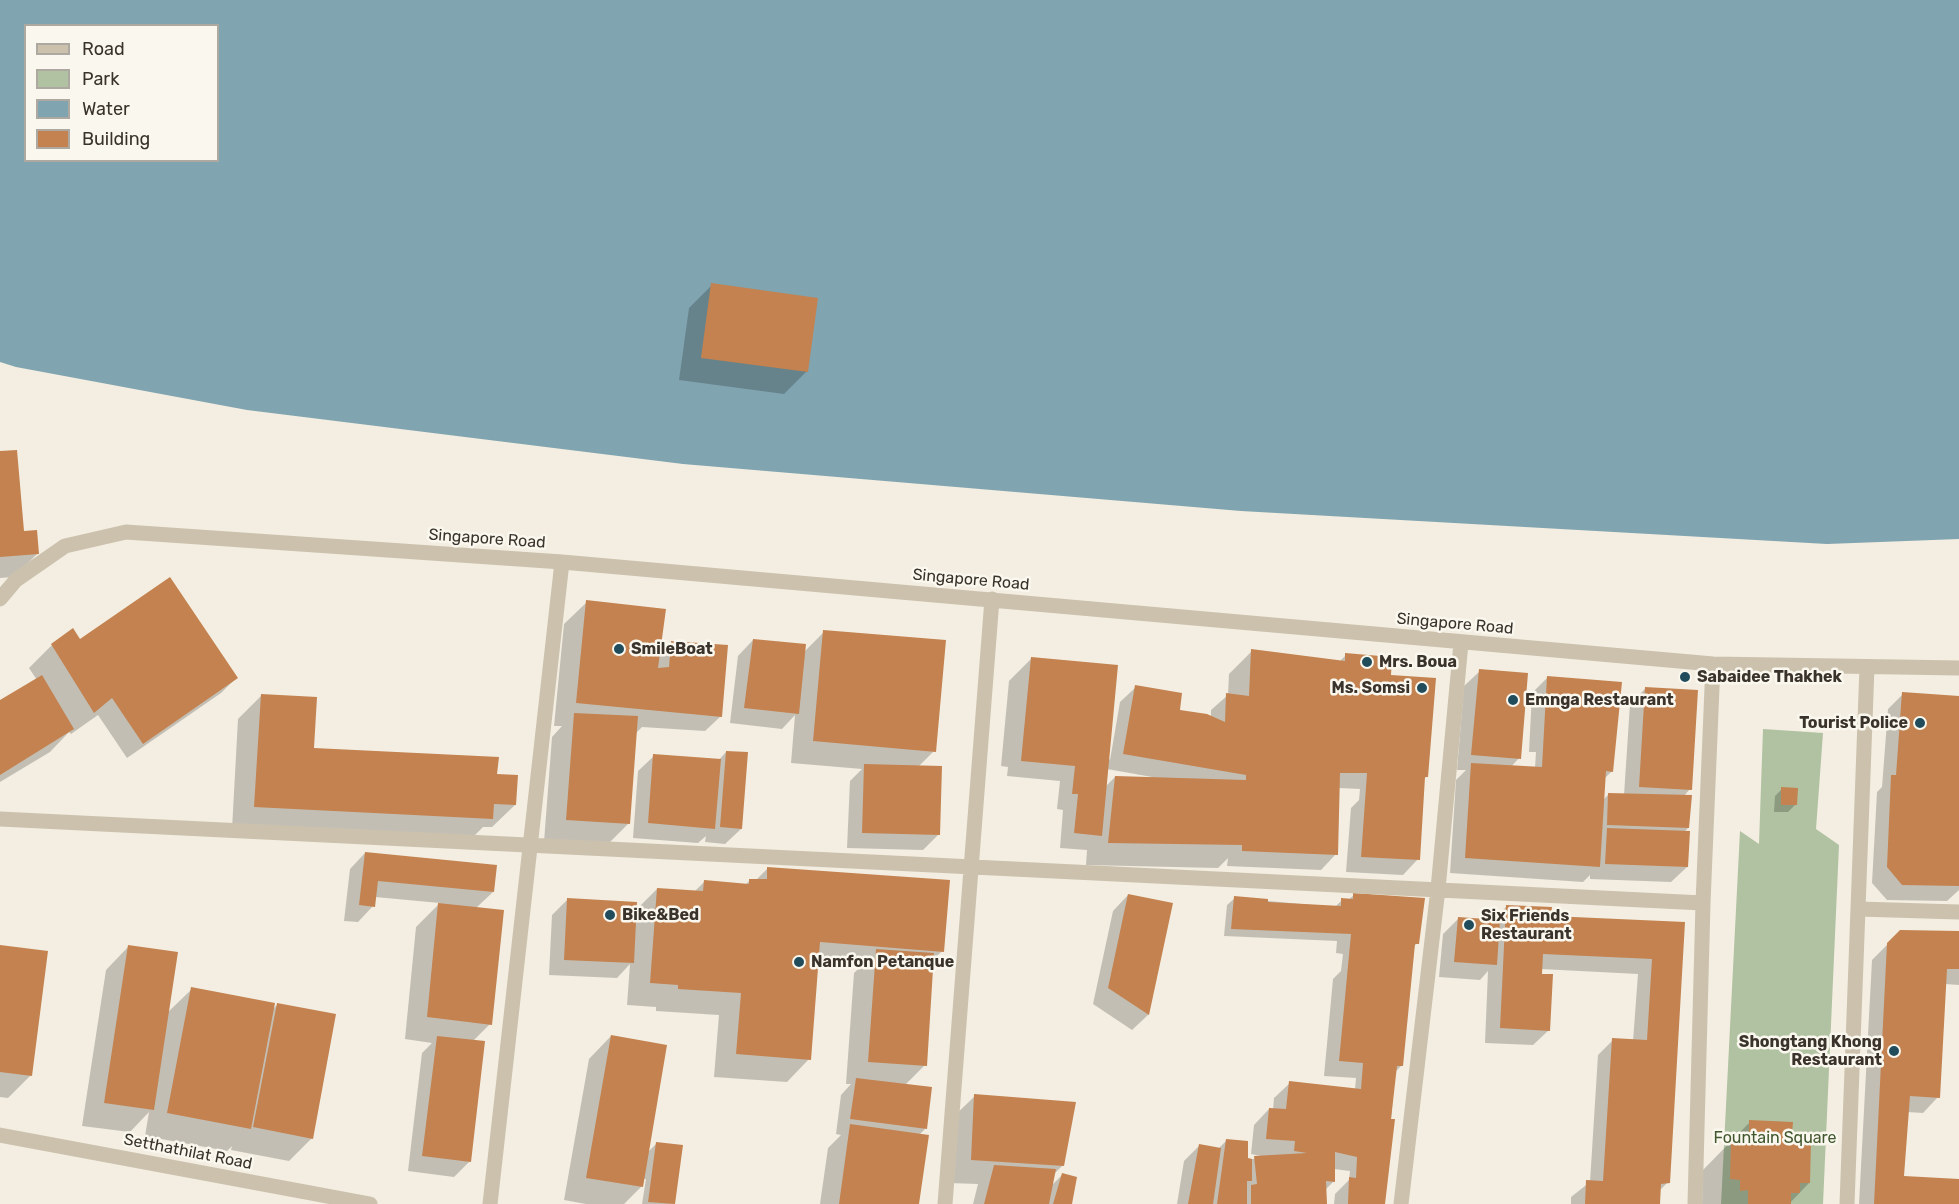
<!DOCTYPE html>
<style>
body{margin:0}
#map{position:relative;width:1959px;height:1204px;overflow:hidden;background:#f3eee1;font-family:Rubik,sans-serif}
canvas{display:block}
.legend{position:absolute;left:24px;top:24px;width:195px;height:138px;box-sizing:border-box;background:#faf7ee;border:2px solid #ada9a0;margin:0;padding:8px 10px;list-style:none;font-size:18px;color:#3a332b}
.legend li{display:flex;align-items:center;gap:12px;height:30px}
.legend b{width:30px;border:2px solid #ada9a0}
</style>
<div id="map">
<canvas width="1959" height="1204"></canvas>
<ul class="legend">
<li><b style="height:8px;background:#cbc1ad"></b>Road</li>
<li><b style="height:16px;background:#b0c2a1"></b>Park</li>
<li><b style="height:16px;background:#80a4b0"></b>Water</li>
<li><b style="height:16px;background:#c3824f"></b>Building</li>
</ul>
</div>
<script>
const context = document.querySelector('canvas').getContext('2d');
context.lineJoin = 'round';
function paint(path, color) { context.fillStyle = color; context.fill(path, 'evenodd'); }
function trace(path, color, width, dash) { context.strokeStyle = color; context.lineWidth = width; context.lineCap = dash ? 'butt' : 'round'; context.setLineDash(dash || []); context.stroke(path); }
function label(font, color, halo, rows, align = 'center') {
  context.font = font + ' Rubik,sans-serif'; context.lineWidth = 5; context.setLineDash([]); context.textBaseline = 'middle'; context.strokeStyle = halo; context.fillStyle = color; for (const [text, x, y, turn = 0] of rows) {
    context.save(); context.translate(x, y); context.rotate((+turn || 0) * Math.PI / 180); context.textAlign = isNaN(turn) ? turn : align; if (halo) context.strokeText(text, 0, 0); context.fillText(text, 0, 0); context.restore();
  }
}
paint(new Path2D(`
 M 1763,729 L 1823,733 L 1816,829 L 1839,845 L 1823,1204 L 1721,1204 L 1740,831 L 1759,844 Z`), '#b0c2a1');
paint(new Path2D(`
 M 0,0 L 1959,0 L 1959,539 L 1827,544 L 1241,511 L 683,464 L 247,410 L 16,367 L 0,362 ZM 26,26 L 218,26 L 218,160 L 26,160 Z`), '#80a4b0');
paint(new Path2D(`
 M 712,285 L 807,371 L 784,394 L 679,380 L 689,308 Z
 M 0,453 L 22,533 L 37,554 L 14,577 L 0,578 Z
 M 587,602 L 658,656 L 672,643 L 721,716 L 705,731 L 642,727 L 635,734 L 629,823 L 606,846 L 544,842 L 552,737 L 562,726 L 554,726 L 564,624 Z
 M 824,632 L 934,751 L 918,767 L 939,834 L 923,850 L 847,848 L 850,781 L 862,769 L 791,763 L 795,715 L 782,729 L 730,723 L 738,656 L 753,640 L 804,652 Z
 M 80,641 L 236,678 L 221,693 L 127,758 L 98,715 L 71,734 L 69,732 L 50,752 L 0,782 L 0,702 L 37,680 L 29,668 L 52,645 Z
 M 1252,651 L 1339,662 L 1346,655 L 1389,676 L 1427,776 L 1423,780 L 1418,859 L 1403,875 L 1346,872 L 1351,808 L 1359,800 L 1360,789 L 1338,788 L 1336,854 L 1321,870 L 1227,866 L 1228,858 L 1218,868 L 1086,865 L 1087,850 L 1060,848 L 1063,810 L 1057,809 L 1060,781 L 1007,776 L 1008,767 L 1001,766 L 1009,681 L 1032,658 L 1110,760 L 1120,702 L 1136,687 L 1178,711 L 1211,718 L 1211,710 L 1228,695 L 1229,674 ZM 1107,769 L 1152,777 L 1152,779 L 1115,777 L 1105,787 Z
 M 1480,671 L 1519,758 L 1511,767 L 1535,768 L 1536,752 L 1529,752 L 1532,693 L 1547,678 L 1612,771 L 1604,779 L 1603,800 L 1609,794 L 1624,795 L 1630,704 L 1646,688 L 1690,789 L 1683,797 L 1688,828 L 1683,833 L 1687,867 L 1671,882 L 1590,879 L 1590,875 L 1583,882 L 1450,873 L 1456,780 L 1466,770 L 1457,770 L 1464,686 Z
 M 1903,694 L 1959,698 L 1959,890 L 1947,901 L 1887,900 L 1872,883 L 1877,792 L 1882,787 L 1888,709 Z
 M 261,696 L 312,749 L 496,775 L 515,805 L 492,827 L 483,827 L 469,841 L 232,829 L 238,719 Z
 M 726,752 L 741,829 L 725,844 L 705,842 L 706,836 L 698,843 L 633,838 L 638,771 L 654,756 L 718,761 Z
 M 1782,789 L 1796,804 L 1788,812 L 1774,812 L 1775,796 Z
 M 365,853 L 493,892 L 476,908 L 490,1024 L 473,1041 L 470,1161 L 454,1177 L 408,1171 L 422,1053 L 432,1043 L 405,1039 L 416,927 L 440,903 L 375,897 L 373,906 L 358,922 L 344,921 L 350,869 Z
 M 768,868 L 942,951 L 932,961 L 925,1065 L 905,1085 L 925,1129 L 919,1135 L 917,1204 L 820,1204 L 828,1148 L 841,1135 L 836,1134 L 841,1095 L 851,1084 L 846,1084 L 854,973 L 865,962 L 817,958 L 809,1059 L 787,1082 L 714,1077 L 719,1015 L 656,1011 L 656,1007 L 627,1005 L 630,964 L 617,978 L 549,975 L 552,915 L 567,900 L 635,911 L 657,889 L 694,892 L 704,882 L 745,885 L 750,880 L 756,880 Z
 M 1128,895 L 1171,904 L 1148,1015 L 1132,1030 L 1093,1004 L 1113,911 Z
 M 1354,895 L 1417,943 L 1413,948 L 1401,1066 L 1395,1072 L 1384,1204 L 1334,1204 L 1335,1194 L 1349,1180 L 1350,1171 L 1334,1169 L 1334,1181 L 1325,1190 L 1325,1204 L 1177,1204 L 1184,1161 L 1200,1145 L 1218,1149 L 1226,1141 L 1246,1160 L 1266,1157 L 1251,1154 L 1254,1125 L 1269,1109 L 1273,1110 L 1274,1098 L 1290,1083 L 1355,1089 L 1356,1078 L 1324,1076 L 1333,979 L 1341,971 L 1343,954 L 1336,953 L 1337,941 L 1224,936 L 1227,905 L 1235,898 L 1335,907 L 1342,900 L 1348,900 Z
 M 1507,906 L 1550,918 L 1683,924 L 1668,1182 L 1659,1191 L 1659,1204 L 1571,1204 L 1571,1197 L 1590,1182 L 1598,1055 L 1613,1040 L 1633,1041 L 1638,974 L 1541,969 L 1549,1030 L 1533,1045 L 1485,1043 L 1488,971 L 1480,980 L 1439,977 L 1443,934 L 1458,919 L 1492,921 Z
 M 1901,931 L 1959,933 L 1959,985 L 1945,984 L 1938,1097 L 1923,1113 L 1907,1112 L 1903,1177 L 1959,1181 L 1959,1204 L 1859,1204 L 1872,960 Z
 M 0,947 L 31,1075 L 8,1098 L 0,1097 Z
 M 128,947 L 167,1013 L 192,989 L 272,1010 L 277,1005 L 312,1138 L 289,1161 L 231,1150 L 232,1146 L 227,1151 L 145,1136 L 149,1112 L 130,1132 L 82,1126 L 106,970 Z
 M 611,1036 L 647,1153 L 657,1143 L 681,1147 L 673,1204 L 642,1204 L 646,1179 L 643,1179 L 641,1187 L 624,1204 L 586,1204 L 564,1200 L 589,1059 Z
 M 975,1096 L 1063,1165 L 1054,1174 L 1052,1185 L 1062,1175 L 1070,1204 L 973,1204 L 978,1184 L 949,1183 L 952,1118 Z
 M 1750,1122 L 1791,1135 L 1798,1143 L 1809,1183 L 1789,1204 L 1702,1204 L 1703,1170 Z`), '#0003');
paint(new Path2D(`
 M 711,283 L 818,298 L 808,372 L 701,358 Z
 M 17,450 L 24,531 L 37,530 L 39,554 L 0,557 L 0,451 Z
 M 170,577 L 238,678 L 143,744 L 112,698 L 94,713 L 51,644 L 73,628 L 80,639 Z
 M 586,600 L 666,609 L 658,668 L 669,667 L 671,641 L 728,645 L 722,717 L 576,703 Z
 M 823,630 L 946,640 L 936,752 L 813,741 Z
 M 753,639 L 806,644 L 799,714 L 744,708 Z
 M 1251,649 L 1345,661 L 1345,653 L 1392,657 L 1391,675 L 1436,678 L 1428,777 L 1425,777 L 1420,860 L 1361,857 L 1367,773 L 1340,773 L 1338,855 L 1242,851 L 1242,845 L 1108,843 L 1115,776 L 1246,780 L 1246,775 L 1123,754 L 1135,685 L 1182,693 L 1180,710 L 1207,714 L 1225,722 L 1226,693 L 1249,696 Z
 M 1031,657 L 1118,665 L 1102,836 L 1074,833 L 1078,794 L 1072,794 L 1075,766 L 1021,761 Z
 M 1479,669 L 1528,673 L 1521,759 L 1471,755 Z
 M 42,675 L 74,729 L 0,775 L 0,700 Z
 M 1547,676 L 1622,682 L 1613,772 L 1606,771 L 1600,867 L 1465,858 L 1471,763 L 1542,767 Z
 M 1645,687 L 1698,690 L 1692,790 L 1639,787 Z
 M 1902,692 L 1959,696 L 1959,886 L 1902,885 L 1887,867 L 1891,775 L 1896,775 Z
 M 261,694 L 317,697 L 314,748 L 499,757 L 497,774 L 518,775 L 516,805 L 494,804 L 493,819 L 254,807 Z
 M 574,713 L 638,716 L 630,824 L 566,820 Z
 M 726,751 L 748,752 L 742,829 L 720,827 Z
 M 653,754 L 721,759 L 715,829 L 648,823 Z
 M 864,764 L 942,766 L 940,835 L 862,833 Z
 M 1781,787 L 1798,788 L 1797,805 L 1781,805 Z
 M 1608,793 L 1692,795 L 1689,828 L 1607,825 Z
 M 1607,828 L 1690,831 L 1688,867 L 1605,864 Z
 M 365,852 L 497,865 L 494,892 L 378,881 L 375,907 L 359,905 Z
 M 767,867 L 950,880 L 944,952 L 820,942 L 811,1060 L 736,1054 L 741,993 L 678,989 L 678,985 L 650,983 L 657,888 L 703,891 L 704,880 L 749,884 L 749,879 L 767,879 Z
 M 1353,893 L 1425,898 L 1419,944 L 1415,944 L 1403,1066 L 1397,1066 L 1391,1119 L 1395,1119 L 1385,1204 L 1348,1204 L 1349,1177 L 1356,1178 L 1357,1157 L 1335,1152 L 1335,1182 L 1326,1181 L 1327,1204 L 1251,1204 L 1251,1185 L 1257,1184 L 1254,1156 L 1307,1153 L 1294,1151 L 1295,1141 L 1266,1139 L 1269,1108 L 1286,1109 L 1289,1081 L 1361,1089 L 1363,1063 L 1339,1061 L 1351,934 L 1231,929 L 1234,896 L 1268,899 L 1268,902 L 1341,906 L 1341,898 L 1353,899 Z
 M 1128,894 L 1173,903 L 1149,1015 L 1108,988 Z
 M 567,898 L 637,902 L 634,963 L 564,960 Z
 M 438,903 L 504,910 L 492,1025 L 427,1017 Z
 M 1506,905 L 1552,907 L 1551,916 L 1685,922 L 1670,1183 L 1661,1184 L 1660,1204 L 1585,1204 L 1586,1180 L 1603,1181 L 1612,1038 L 1647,1040 L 1652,959 L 1543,954 L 1542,974 L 1553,974 L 1550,1031 L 1500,1028 Z
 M 1458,917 L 1500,920 L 1497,965 L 1454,962 Z
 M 1900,930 L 1959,931 L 1959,969 L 1947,969 L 1940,1098 L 1910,1096 L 1904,1176 L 1959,1179 L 1959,1204 L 1874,1204 L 1887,943 Z
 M 0,945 L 48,951 L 32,1076 L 0,1072 Z
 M 128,945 L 178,952 L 154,1110 L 104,1103 Z
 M 876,949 L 934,953 L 927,1066 L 868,1062 Z
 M 191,987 L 275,1003 L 251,1129 L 167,1113 Z
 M 277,1003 L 336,1014 L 313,1139 L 253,1127 Z
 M 611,1035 L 667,1045 L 643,1187 L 586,1178 Z
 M 437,1036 L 485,1041 L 471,1162 L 422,1156 Z
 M 856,1078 L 932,1087 L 927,1129 L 850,1119 Z
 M 974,1094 L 1076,1102 L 1064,1166 L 971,1160 Z
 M 1749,1120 L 1793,1122 L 1792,1133 L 1800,1133 L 1799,1141 L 1811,1141 L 1810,1183 L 1800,1183 L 1800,1193 L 1791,1193 L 1791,1204 L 1748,1204 L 1748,1190 L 1740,1191 L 1740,1180 L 1730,1179 L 1731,1140 L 1742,1140 L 1742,1132 L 1749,1132 Z
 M 850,1124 L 929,1135 L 919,1204 L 839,1204 Z
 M 1226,1139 L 1248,1141 L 1248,1158 L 1252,1159 L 1252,1181 L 1247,1181 L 1247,1204 L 1217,1204 Z
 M 656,1142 L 683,1145 L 675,1204 L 648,1202 Z
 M 1199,1144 L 1221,1148 L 1213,1204 L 1188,1204 Z
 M 994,1165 L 1056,1169 L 1049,1204 L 984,1204 Z
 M 1062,1173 L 1077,1177 L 1072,1204 L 1053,1204 Z`), '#c3824f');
trace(new Path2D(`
 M 0,599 L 16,580 L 65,546 L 126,532 L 562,562 L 1713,664 L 1959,668
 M 0,819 L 1703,903
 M 1858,909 L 1959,912
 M 0,1135 L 370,1204
 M 490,1204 L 562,562
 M 945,1204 L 992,599
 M 1401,1204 L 1438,889 L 1461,643
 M 1695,1204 L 1703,903 L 1713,664
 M 1847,1204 L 1867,667`), '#cbc1ad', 15);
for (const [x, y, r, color] of [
 [619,649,6,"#214c5b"],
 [1367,662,6,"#214c5b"],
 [1685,677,6,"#214c5b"],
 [1422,688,6,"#214c5b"],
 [1513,700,6,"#214c5b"],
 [1920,723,6,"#214c5b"],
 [610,915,6,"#214c5b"],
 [1469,925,6,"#214c5b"],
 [799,962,6,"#214c5b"],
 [1894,1051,6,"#214c5b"]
]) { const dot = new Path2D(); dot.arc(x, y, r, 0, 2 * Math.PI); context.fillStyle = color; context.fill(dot); trace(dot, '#faf7ee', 2); }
label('16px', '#3a332b', '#faf7ee', [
 ["Singapore Road",487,539,4],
 ["Singapore Road",971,580,5],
 ["Singapore Road",1455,624,5],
 ["Setthathilat Road",188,1152,11]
]);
label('bold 16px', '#3a332b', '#faf7ee', [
 ["SmileBoat",631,649],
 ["Mrs. Boua",1379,662],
 ["Sabaidee Thakhek",1697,677],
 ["Ms. Somsi",1410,688,"right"],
 ["Emnga Restaurant",1525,700],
 ["Tourist Police",1908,723,"right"],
 ["Bike&Bed",622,915],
 ["Six Friends",1481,916],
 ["Restaurant",1481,934],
 ["Namfon Petanque",811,962],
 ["Shongtang Khong",1882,1042,"right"],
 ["Restaurant",1882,1060,"right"]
], 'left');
label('16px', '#41582f', '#faf7ee', [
 ["Fountain Square",1775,1138]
]);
</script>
